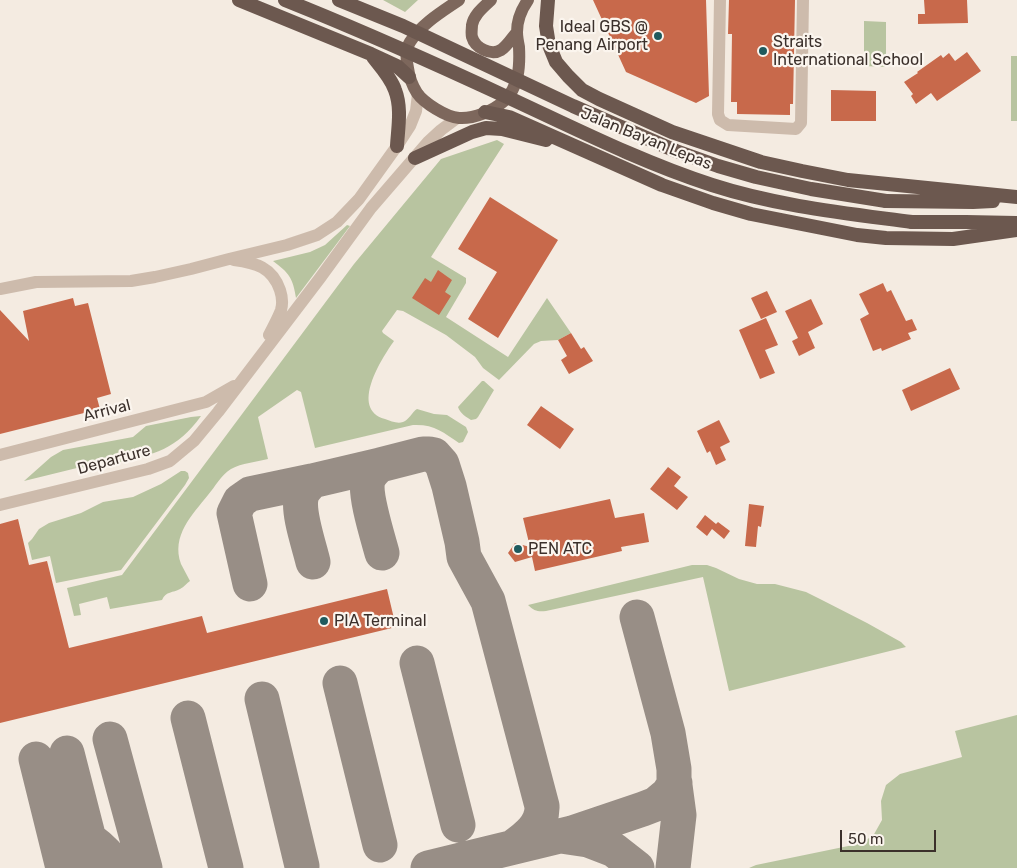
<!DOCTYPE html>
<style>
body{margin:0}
#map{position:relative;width:1017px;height:868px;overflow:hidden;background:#f4ebe1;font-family:Rubik,sans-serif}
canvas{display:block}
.scale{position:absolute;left:840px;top:830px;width:96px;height:22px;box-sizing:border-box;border:2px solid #3b302b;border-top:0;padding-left:6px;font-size:15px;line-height:18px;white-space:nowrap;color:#3b302b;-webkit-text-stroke:4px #fbf5ee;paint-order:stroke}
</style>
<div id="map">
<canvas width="1017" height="868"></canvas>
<div class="scale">50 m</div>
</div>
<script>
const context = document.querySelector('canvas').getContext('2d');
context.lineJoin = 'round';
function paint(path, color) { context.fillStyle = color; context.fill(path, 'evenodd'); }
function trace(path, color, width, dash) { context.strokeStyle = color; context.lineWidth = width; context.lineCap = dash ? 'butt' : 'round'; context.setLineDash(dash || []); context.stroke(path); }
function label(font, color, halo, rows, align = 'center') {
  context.font = font + ' Rubik,sans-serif'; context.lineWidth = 4.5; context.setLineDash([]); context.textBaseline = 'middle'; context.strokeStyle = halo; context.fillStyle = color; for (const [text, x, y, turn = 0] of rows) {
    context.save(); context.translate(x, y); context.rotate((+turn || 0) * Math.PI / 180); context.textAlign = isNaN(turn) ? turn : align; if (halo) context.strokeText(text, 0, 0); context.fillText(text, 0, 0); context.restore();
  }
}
paint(new Path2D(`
 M 383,0 L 418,0 L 405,12 Z
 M 864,21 L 886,22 L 886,67 L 864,66 Z
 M 1011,56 L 1017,56 L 1017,121 L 1011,121 Z
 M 497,140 L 504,144 L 431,257 L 466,278 L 466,283 L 446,317 L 508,357 L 547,298 L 571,333 L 558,340 L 541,341 L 534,344 L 499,380 L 483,368 L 475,357 L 446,335 L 403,311 L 397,310 L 382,331 L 383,333 L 394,341 C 382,358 349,409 385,419 C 391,421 397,424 403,422 C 409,420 412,412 417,409 L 434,414 L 447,415 L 466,427 L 468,432 L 463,442 L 459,443 C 443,432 434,424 413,425 L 315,448 L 301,392 L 297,390 L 258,417 L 268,459 C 256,462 242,463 231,469 C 221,475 215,487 208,495 C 192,515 171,536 181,564 C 184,570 187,575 190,581 C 187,583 184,587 180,589 C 173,593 166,591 162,600 L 110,609 L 107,597 L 79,604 L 81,615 L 74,616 L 67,588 L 122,575 L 354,264 L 441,159 Z
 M 347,225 L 350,226 L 296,298 C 293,278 289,273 273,261 L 310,252 L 325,245 Z
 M 482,381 L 484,381 L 494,390 L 478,417 L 476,419 L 471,420 C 466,417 460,413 458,407 Z
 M 201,416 C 177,449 154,455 116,463 C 104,466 93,470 81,467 L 24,481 L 51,457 L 63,450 L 133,437 L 146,426 L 191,417 Z
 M 181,471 L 185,471 L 188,473 L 189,478 L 185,485 L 121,570 L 56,583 L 50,556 L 32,560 L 28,543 L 32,539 L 39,529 L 49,523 L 81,513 L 103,502 L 133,497 L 161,484 Z
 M 692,565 L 707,565 L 716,568 L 739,579 L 757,584 L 775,584 L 806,592 L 820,599 L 867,623 L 901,642 L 906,647 L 729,691 L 703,577 L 546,611 C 538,612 534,611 528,605 Z
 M 1017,715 L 1017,868 L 749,868 L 756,865 L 858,844 L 873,836 L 882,820 L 881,801 L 886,785 L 900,774 L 962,757 L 955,731 Z`), '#b8c4a0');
trace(new Path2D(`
 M 380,465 L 423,454 L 429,454 L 434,455 L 442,464 L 449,486 L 462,542 L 464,557 L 488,601 L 542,806 C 543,825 527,837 513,847
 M 313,562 C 309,545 298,514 301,498 C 302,491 308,486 312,481 L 380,465 C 375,469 370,474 368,480 C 364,494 378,538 382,553
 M 250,584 L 234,513 L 240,501 L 250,494 L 312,481
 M 637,617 L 668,733 L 674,769 L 674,778 L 679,815 L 673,868
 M 417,663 L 458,825
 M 340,683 L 380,845
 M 262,699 L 302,866
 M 188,718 L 226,868
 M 110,739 L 145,868
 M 67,753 L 89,839 L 85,849 L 80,868
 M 36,759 L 63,868
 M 561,836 L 588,840 L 614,850 L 637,868
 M 89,839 C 100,847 110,856 117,868
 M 428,868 L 572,833 L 643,809 L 656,804 L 668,794 L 675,783`), '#988e86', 35);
paint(new Path2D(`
 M 593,0 L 706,0 L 709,96 L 696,103 L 626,72 Z
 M 729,0 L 795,0 L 793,104 L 790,104 L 790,115 L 737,114 L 737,102 L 731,102 L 732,34 L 728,34 Z
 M 924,0 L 967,0 L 968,23 L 918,24 L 918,14 L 925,14 Z
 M 967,52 L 981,71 L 937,101 L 931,93 L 916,104 L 911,96 L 913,94 L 904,82 L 918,73 L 917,72 L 941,55 L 943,58 L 949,53 L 955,61 Z
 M 831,90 L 876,91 L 876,121 L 831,121 Z
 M 490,197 L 558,240 L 498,338 L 468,319 L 497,272 L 458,249 Z
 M 438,270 L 452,280 L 445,292 L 451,296 L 439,315 L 412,298 L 425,278 L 431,282 Z
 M 883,283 L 887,292 L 891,290 L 906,321 L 912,319 L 917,330 L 908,333 L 911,339 L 882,351 L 881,348 L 873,351 L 860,319 L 869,314 L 859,294 Z
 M 767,291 L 777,312 L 761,319 L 751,298 Z
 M 73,298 L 75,306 L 88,303 L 111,394 L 97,398 L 100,409 L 0,434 L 0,310 L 29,341 L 23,311 Z
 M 811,299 L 823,324 L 808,332 L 815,348 L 799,356 L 792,341 L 798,338 L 785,311 Z
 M 766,318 L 778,345 L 765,350 L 775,373 L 760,379 L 739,330 Z
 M 571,333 L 581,349 L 584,347 L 593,361 L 569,374 L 561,360 L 567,356 L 558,340 Z
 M 950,368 L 960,389 L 911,411 L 902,390 Z
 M 541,406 L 574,429 L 560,449 L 527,425 Z
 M 719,420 L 730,442 L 720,447 L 726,460 L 716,465 L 710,451 L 707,453 L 697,431 Z
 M 668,467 L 681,477 L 674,486 L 688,497 L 677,510 L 650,489 Z
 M 610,499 L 615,518 L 644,513 L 649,542 L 621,547 L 622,551 L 535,571 L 532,557 L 515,562 L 508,553 L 515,543 L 530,547 L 523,518 Z
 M 749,504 L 764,506 L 761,527 L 758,526 L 756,547 L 745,546 Z
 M 705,515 L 716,524 L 718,522 L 730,531 L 724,539 L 712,529 L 707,536 L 696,527 Z
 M 18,519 L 29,565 L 47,561 L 69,648 L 202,616 L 207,633 L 387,589 L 396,627 L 0,723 L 0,524 Z`), '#c8694b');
trace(new Path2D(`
 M 720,0 L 718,114 L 720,120 L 728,125 L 796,129 L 801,123 L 803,0`), '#cdbbac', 12);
trace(new Path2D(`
 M 234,260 C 256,263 272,267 280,290 C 282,296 283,303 281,310 C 278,318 273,327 269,335
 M 0,289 L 36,282 L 131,281 L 155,277 L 191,269 L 229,259 L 287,245 L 317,235 L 337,222 L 359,199 L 397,146 L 410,126 L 416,111 L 418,94
 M 0,455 L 206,402 L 234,386
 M 0,505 L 148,469 L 170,461 L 194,441 L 218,412 L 320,278 L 371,208 L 428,142 L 441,130 L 457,118`), '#cdbbac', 12);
trace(new Path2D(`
 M 459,0 C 443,11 421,24 410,42 C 405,50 406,59 408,68 C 409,76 412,85 417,93 C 424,103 446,117 459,118 C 474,119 493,111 504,101 C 519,87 520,66 519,47 C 518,42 517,37 517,32 C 517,20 521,10 528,0
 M 491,0 C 484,7 474,14 472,25 C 472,28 471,34 472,37 C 475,48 491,56 501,50 C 507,46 512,38 517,32`), '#7d675c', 12);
trace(new Path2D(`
 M 239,0 L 371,54 L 397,66 L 409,77
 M 548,0 L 546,26 L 549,45 L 556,62 L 568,76 L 582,90 L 599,99 L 672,132 L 761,162 L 802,171 L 848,180 L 1017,197
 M 373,57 C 381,67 391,78 395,90 C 402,108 398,128 397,146
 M 485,112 L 509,117 L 662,185 L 713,203 L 751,214 L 857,235 L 886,238 L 953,239 L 1017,230
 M 415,158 L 472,132 L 486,128 L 502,129 L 546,140
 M 886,201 L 973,202 L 993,201
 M 912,222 L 966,222 L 1016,223`), '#6c584f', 14);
trace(new Path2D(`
 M 285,0 C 360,30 434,63 507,97 C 574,128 641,162 712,185 C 777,206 845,213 912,222
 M 339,0 L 403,26 L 573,106 L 676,151 L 718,166 L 756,177 L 811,189 L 886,201`), '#6c584f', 14);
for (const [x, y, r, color] of [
 [658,36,5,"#1f5a5e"],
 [763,51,5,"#1f5a5e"],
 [518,549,5,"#1f5a5e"],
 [324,621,5,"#1f5a5e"]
]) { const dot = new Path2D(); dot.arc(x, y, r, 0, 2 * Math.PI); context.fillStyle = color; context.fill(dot); trace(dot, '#fbf5ee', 2); }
label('16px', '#3b302b', '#fbf5ee', [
 ["Ideal GBS @",648,27,"right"],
 ["Penang Airport",648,45,"right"],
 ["Straits",773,42],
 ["International School",773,60],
 ["PEN ATC",528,549],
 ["PIA Terminal",334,621]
], 'left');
label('16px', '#3b302b', '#fbf5ee', [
 ["Jalan Bayan Lepas",646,139,22],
 ["Arrival",107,411,-14],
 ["Departure",114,460,-15]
]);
</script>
